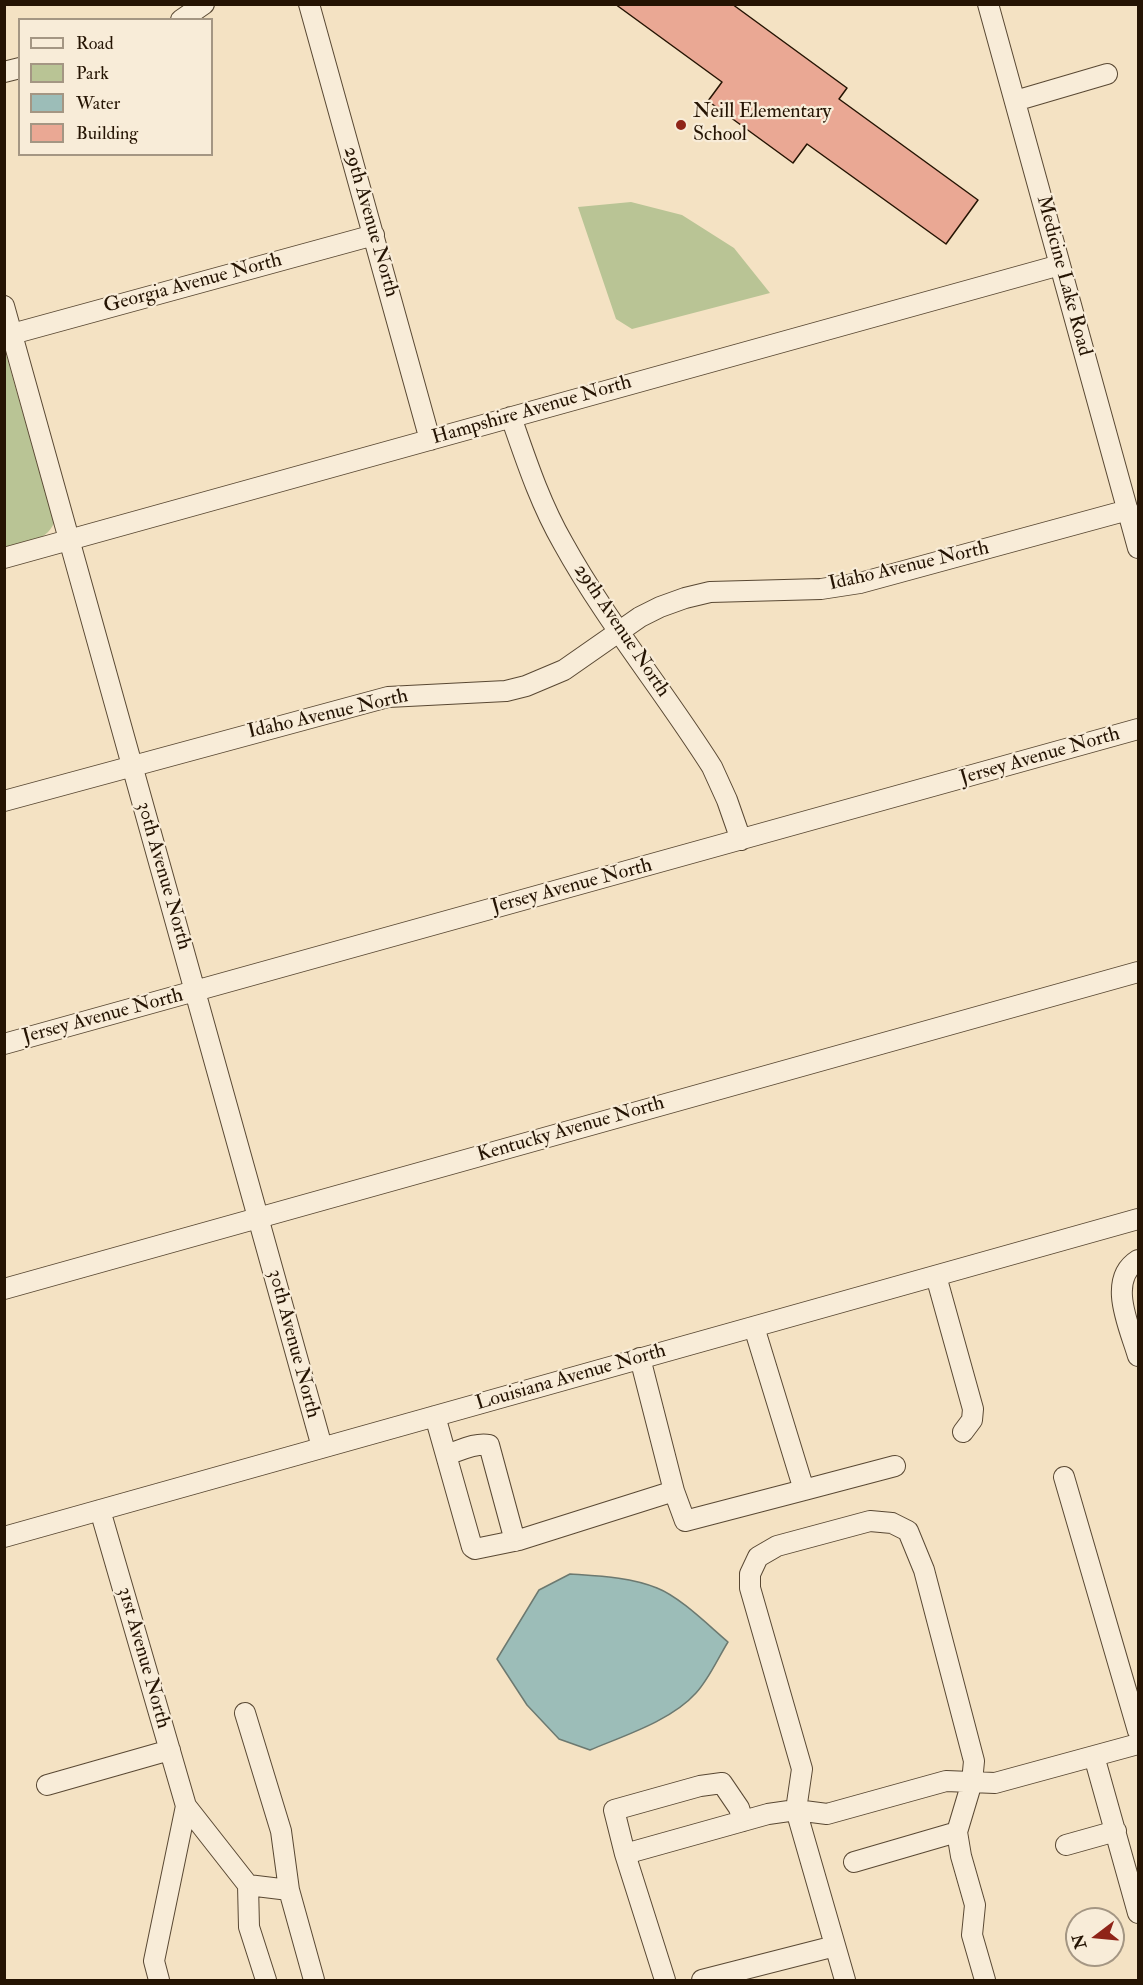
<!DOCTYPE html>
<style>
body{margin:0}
#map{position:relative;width:1143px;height:1985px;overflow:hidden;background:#f4e2c3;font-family:"IM FELL Double Pica",serif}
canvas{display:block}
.frame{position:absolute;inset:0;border:6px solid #251403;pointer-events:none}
.legend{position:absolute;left:18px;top:18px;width:195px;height:138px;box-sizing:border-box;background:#f8ecd8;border:2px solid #a49683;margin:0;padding:8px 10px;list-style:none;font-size:18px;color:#251403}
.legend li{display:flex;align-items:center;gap:12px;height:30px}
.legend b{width:30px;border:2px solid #a49683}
.north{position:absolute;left:1065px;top:1907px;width:60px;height:60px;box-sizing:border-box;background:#f8ecd8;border:2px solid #a49683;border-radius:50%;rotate:254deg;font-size:16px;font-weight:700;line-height:24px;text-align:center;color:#251403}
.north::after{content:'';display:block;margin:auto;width:21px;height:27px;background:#8f2418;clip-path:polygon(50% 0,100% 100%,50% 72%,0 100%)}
</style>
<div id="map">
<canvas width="1143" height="1985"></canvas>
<div class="frame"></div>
<ul class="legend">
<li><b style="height:8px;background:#f8ecd8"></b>Road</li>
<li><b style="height:16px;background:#b9c495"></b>Park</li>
<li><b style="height:16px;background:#9cbdb8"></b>Water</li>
<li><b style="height:16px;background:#eaa894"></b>Building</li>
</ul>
<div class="north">N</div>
</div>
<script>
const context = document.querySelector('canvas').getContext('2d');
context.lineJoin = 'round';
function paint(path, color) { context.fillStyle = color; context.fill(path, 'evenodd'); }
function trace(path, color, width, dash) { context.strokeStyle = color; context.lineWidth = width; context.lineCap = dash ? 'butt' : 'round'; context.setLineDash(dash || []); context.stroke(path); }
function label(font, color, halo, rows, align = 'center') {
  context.font = font + ' "IM FELL Double Pica",serif'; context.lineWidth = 4.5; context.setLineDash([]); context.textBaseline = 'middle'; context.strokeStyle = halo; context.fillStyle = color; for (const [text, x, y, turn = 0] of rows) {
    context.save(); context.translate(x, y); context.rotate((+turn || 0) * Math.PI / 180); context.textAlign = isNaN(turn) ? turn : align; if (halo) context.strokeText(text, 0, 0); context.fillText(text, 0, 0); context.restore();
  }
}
paint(new Path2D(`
 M 631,202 L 682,215 L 734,248 L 770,293 L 632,329 L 616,319 L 578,207 Z
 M 4,347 L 54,523 C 46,542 23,543 5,548 Z`), '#b9c495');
const water = new Path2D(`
 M 570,1574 C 599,1576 630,1577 657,1588 C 680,1597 708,1625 728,1642 C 718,1658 709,1679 696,1693 C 671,1721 623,1736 590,1750 L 559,1739 L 527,1705 L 497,1659 L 539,1590 Z`);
paint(water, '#9cbdb8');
trace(water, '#6c7970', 1.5);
const building = new Path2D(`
 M 615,4 L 732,4 L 847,88 L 839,99 L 978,200 L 946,244 L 807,144 L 793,163 L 708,101 L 722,82 Z`);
paint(building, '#eaa894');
trace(building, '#251403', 1.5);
const minor = new Path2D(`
 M 309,4 L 430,440
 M 988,4 L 1138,548
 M 181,20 L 204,4
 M 4,72 L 20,68
 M 1015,101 L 1107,74
 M 4,306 L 322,1447
 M 12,334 L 374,235
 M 511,417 C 526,460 540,503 563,543 C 606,621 664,691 712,767 L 727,800 L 741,840
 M 4,558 L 1060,265
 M 4,801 L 388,697 L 506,691 L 526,686 L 564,670 L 640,617 L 660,607 L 685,598 L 710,592 L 821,589 L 860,583 L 1128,510
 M 4,1044 L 1138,729
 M 1138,1260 C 1106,1280 1130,1328 1138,1356
 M 936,1276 L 973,1409 L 972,1420 L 963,1432
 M 4,1289 L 1138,972
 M 640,1358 L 674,1491 L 685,1521 L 804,1490 L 754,1327
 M 435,1416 L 472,1547 L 475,1549 L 519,1540 L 674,1491
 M 446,1455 C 459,1451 476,1442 489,1445 L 515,1541
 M 1064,1477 L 1138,1731
 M 804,1490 L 895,1466
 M 100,1510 L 186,1806 L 248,1885 L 249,1927 L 266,1980
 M 4,1537 L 1138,1219
 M 245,1713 L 281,1831 L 289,1890 L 314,1980
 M 1094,1756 L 1138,1913
 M 47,1785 L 170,1750
 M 1066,1845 L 1116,1831
 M 625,1854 L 768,1814 L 796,1810 L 827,1814 L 946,1781 L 995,1783 L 1138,1744
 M 854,1862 L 957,1832
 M 248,1885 L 289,1890
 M 159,1980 L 154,1961 L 186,1806
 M 665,1980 L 625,1854 L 614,1810 L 700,1786 L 722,1783 L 739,1808 L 743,1821
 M 702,1980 L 835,1946
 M 845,1980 L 796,1810 L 802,1769 L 750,1588 L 750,1574 L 758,1557 L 777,1546 L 870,1521 L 892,1523 L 908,1531 L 924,1570 L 974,1761 L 972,1782 L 957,1832 L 961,1856 L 975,1905 L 972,1935 L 985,1980`);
trace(minor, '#594833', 22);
trace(minor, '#f8ecd8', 20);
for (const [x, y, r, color] of [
 [681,125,6,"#8f2418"]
]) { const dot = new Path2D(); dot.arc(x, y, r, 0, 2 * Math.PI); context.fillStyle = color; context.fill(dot); trace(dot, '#f8ecd8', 2); }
label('20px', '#251403', '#f8ecd8', [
 ["Neill Elementary",693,113],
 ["School",693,136]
], 'left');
label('20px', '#251403', '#f8ecd8', [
 ["29th Avenue North",370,222,74],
 ["Medicine Lake Road",1063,276,75],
 ["Georgia Avenue North",193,284,-15],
 ["Hampshire Avenue North",532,411,-16],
 ["Idaho Avenue North",909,567,-13],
 ["29th Avenue North",621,631,56],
 ["Idaho Avenue North",328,715,-13],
 ["Jersey Avenue North",1040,757,-16],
 ["30th Avenue North",163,876,74],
 ["Jersey Avenue North",572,887,-15],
 ["Jersey Avenue North",103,1017,-15],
 ["Kentucky Avenue North",571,1130,-16],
 ["30th Avenue North",293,1344,75],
 ["Louisiana Avenue North",571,1378,-16],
 ["31st Avenue North",143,1658,74]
]);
</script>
